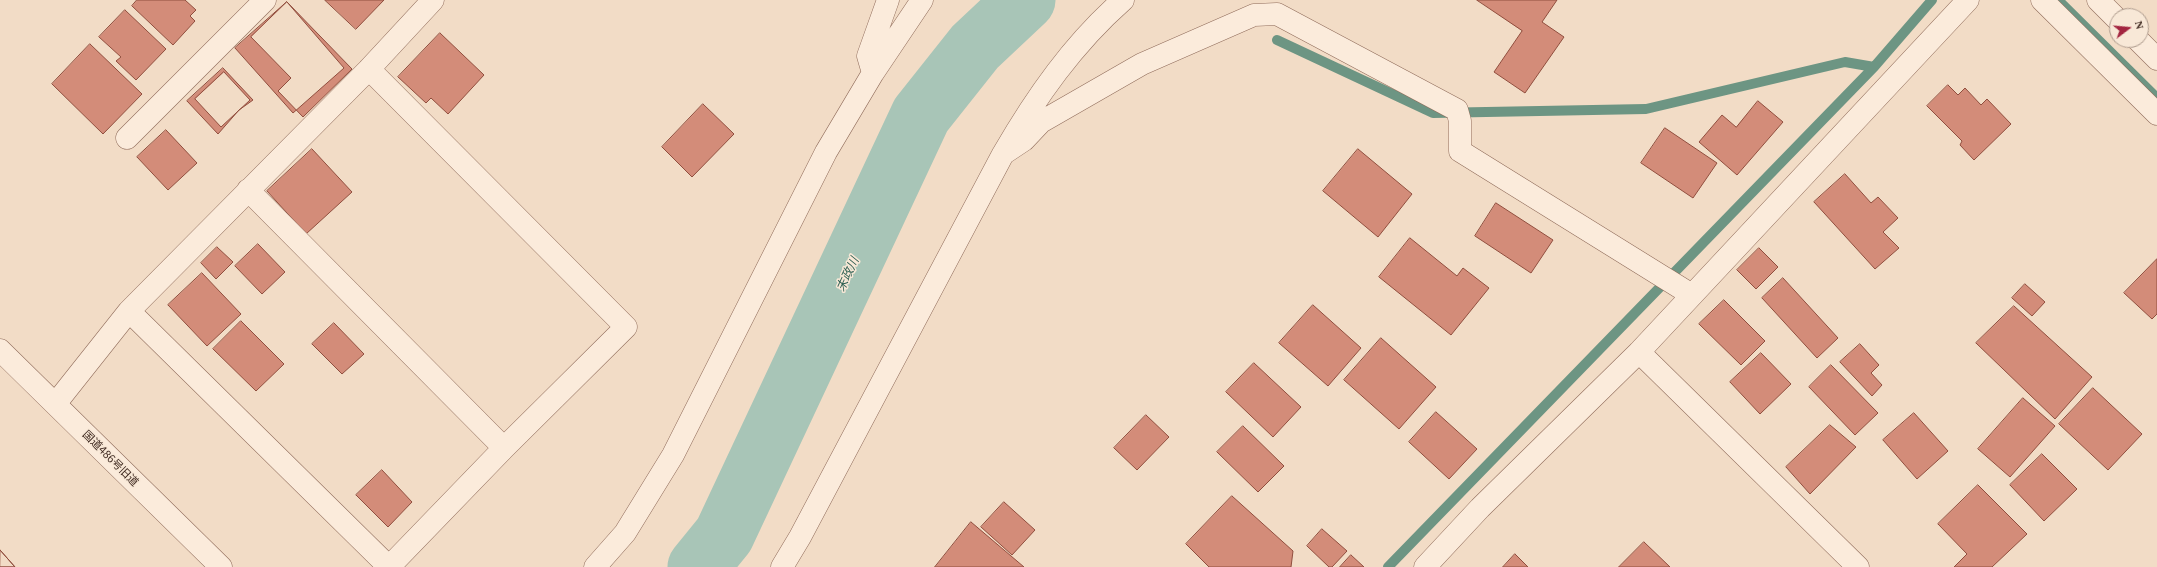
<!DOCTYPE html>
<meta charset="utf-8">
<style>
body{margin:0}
#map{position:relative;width:2157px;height:567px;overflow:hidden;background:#f2dcc6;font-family:Georgia,serif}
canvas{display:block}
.north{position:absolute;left:2109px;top:8px;width:40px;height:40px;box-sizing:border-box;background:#f8e8d7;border:1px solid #ae9b8d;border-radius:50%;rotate:74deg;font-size:11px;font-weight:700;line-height:16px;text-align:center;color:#3e281f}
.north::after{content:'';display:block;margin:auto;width:14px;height:18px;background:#a32540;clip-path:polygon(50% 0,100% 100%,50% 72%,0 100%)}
</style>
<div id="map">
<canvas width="2157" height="567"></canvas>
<div class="north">N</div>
</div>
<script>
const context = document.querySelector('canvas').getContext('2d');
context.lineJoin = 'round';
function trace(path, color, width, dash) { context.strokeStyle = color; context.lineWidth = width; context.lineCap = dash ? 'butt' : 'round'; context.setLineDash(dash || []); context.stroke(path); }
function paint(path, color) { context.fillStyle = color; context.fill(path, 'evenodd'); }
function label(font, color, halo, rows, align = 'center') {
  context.font = font + ' Georgia,"Noto Sans JP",serif'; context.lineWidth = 3; context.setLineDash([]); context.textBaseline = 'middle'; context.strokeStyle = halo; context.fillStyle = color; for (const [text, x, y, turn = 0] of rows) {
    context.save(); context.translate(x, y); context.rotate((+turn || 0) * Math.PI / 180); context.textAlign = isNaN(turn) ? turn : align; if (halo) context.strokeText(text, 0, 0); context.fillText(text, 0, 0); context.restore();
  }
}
trace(new Path2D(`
 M 2058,0 L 2157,98
 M 1277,40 L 1433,113 L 1646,109 L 1845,62 L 1874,67
 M 1388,567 L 1874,67 L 1932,0`), '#6d9583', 10);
trace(new Path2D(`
 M 698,567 L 724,535 L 921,115 L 975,47 L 1025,0`), '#a8c5b7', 61);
const building = new Path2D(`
 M 137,0 L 185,0 L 196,10 L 190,16 L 195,21 L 173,45 L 132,6 Z
 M 325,0 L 384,0 L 356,29 Z
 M 1477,0 L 1557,0 L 1542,22 L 1564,37 L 1525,93 L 1494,72 L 1522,31 Z
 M 287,2 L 352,69 L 303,117 L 278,91 L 291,78 L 251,37 Z
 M 287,2 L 344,68 L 293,113 L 235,48 Z
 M 125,10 L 166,49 L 136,80 L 116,61 L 121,57 L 99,37 Z
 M 440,33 L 484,75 L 448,114 L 431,98 L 426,103 L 398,77 Z
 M 90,44 L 142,94 L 103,134 L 52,84 Z
 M 223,68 L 253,100 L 239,110 L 218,134 L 187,101 Z
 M 224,72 L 250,100 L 221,127 L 195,99 Z
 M 1948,85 L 1958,95 L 1965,88 L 1981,105 L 1987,99 L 2011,124 L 1974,160 L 1960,145 L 1962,141 L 1927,106 Z
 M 1758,101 L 1783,122 L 1737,175 L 1699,142 L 1722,115 L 1736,127 Z
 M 703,104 L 734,134 L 692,177 L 662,147 Z
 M 1665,128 L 1717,163 L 1693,198 L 1641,163 Z
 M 166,130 L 197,163 L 168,190 L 137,157 Z
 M 312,149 L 352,192 L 306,234 L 267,191 Z
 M 1358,149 L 1412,194 L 1378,237 L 1323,191 Z
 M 1845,174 L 1871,203 L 1878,197 L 1898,218 L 1883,232 L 1899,248 L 1875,269 L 1814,202 Z
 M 1496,203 L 1553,240 L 1531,273 L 1475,236 Z
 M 1410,238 L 1457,276 L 1463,268 L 1489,288 L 1451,335 L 1379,277 Z
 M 258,244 L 285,272 L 262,294 L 235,266 Z
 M 217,247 L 233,262 L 216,279 L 201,263 Z
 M 1759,248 L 1778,267 L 1756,289 L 1737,270 Z
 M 2157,259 L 2157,314 L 2152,319 L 2124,293 Z
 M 202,273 L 241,314 L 207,346 L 168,305 Z
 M 1783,278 L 1838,338 L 1817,358 L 1762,298 Z
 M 2025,284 L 2045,302 L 2032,316 L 2012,298 Z
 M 1724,300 L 1765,341 L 1741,365 L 1699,324 Z
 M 1313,305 L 1361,348 L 1328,386 L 1279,343 Z
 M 2014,306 L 2092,377 L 2055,419 L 1976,343 Z
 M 241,321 L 284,364 L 256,391 L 213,349 Z
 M 334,323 L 364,354 L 342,374 L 312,344 Z
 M 1381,338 L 1436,387 L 1399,429 L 1344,380 Z
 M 1860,344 L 1879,365 L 1871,373 L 1882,385 L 1872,396 L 1840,362 Z
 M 1761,353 L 1791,384 L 1760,414 L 1730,382 Z
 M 1254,363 L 1301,407 L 1273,437 L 1226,392 Z
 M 1831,365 L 1878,413 L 1855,435 L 1809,387 Z
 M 2093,388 L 2142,434 L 2108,470 L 2059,424 Z
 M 2023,398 L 2055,426 L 2010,477 L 1978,449 Z
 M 1436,412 L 1477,449 L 1449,479 L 1409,442 Z
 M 1914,413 L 1948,451 L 1917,479 L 1883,440 Z
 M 1146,415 L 1169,437 L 1137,470 L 1114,448 Z
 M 1830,425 L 1856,447 L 1810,494 L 1786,467 Z
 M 1243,426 L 1284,466 L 1258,492 L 1217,452 Z
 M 2042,454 L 2077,489 L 2044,521 L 2010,485 Z
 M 382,470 L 412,502 L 388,527 L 356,495 Z
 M 1978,485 L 2027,534 L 1992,567 L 1954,567 L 1967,554 L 1938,524 Z
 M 1232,496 L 1293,551 L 1291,567 L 1209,567 L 1186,544 Z
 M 1004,502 L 1035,530 L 1012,555 L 981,527 Z
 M 971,522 L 1024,567 L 935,567 Z
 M 1322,529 L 1347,551 L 1332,567 L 1329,567 L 1307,546 Z
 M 1644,542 L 1670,567 L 1619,567 Z
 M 0,550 L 15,567 L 0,567 Z
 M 0,550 L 15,567 L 0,567 Z
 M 1515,554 L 1528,567 L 1503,567 Z
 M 1351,555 L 1364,567 L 1340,567 Z`);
paint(building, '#d38c79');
trace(building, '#904e3e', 1);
const minor = new Path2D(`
 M 2042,0 L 2157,114
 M 2098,0 L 2117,19
 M 2138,40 L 2157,59
 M 873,73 L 868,56 L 888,0
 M 127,138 L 265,0
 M 1003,154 L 1024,140 L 1041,122 L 1142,64 L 1254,15 L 1277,14 L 1457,110 L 1460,121 L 1460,151 L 1692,295
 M 248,190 L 504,448
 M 129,311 L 389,567 L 504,448 L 626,327 L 369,69
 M 1639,352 L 1858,567
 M 56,403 L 129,311 L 369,69 L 433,0
 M 595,567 L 625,533 L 673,455 L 826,152 L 873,73 L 922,0
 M 782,567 L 800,537 L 1003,154 C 1036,97 1073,44 1123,0
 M 1425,567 L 1480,508 L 1639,352 L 1968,0`);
const tertiary = new Path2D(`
 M 0,350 L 221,567`);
trace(minor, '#8f6b5a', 23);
trace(tertiary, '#8f6b5a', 23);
trace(minor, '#fbebdb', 22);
trace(tertiary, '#fbebdb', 22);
label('11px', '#3e281f', '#f8e8d7', [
 ["国道486号旧道",111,458,45]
]);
label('italic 12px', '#2d5f52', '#f8e8d7', [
 ["末政川",847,274,-65]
]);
</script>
